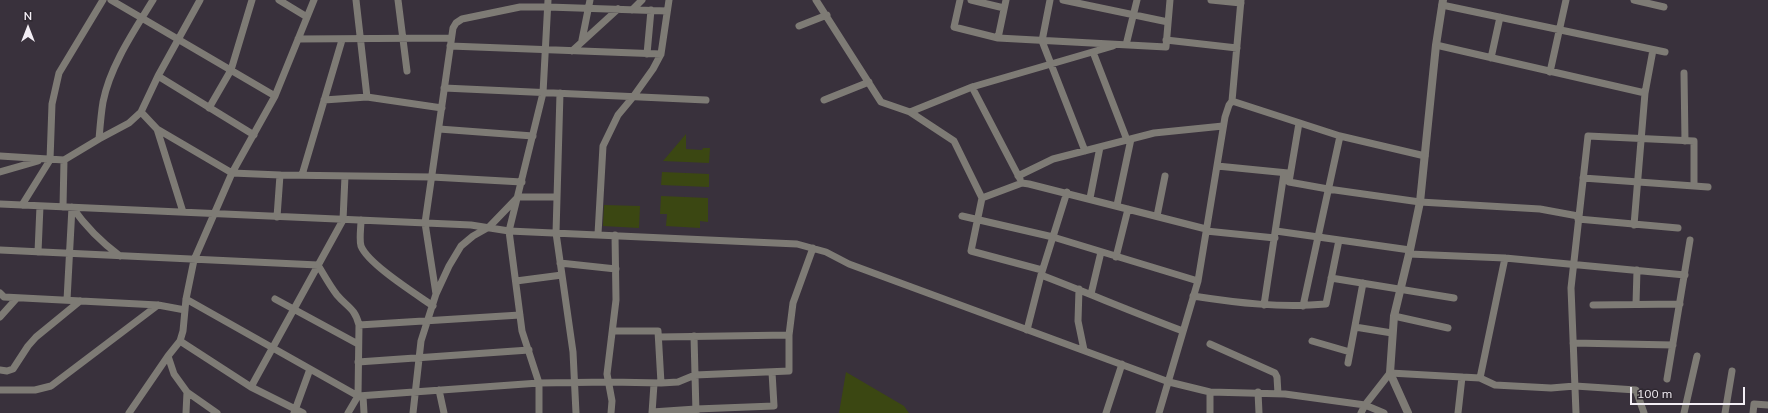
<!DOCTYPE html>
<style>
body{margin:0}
#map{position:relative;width:1768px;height:413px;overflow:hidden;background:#39313c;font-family:Mulish,sans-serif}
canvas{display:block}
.north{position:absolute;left:8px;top:8px;width:40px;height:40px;-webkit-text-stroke:3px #2f2831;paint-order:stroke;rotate:0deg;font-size:11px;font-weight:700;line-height:16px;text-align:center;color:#f3eef5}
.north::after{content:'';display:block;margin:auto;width:14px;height:18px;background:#f3eef5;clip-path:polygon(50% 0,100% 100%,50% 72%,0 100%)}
.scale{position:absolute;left:1630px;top:387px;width:115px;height:18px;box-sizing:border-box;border:2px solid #f3eef5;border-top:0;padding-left:5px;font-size:12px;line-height:14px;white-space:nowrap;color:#f3eef5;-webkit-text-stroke:3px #2f2831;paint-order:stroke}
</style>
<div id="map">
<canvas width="1768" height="413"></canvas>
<div class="north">N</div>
<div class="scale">100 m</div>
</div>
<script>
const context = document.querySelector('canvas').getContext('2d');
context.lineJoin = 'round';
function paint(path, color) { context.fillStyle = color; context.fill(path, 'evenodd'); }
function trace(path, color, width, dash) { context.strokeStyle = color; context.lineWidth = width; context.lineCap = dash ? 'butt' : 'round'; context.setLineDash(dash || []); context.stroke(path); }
paint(new Path2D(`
 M 686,134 L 686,149 L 702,150 L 703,148 L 710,148 L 709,163 L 663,161 Z
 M 662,172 L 709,174 L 709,187 L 661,185 Z
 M 661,196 L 708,198 L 708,222 L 700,221 L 700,228 L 666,226 L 667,214 L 660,214 Z
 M 604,205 L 640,206 L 639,228 L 603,226 Z
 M 846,372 L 904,406 L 909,413 L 839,413 Z`), '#3b4712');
trace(new Path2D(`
 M 111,0 L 275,96
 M 279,0 L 307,17
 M 356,0 L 367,97
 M 398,0 L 407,71
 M 816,0 L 881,102 L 910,112 L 954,141 L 982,198 L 971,251 L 1042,270
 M 960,0 L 954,27 L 998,38 L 1166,47 L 1170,0
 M 971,0 L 1004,8
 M 1050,0 L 1042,41 L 1085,151
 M 1063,0 L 1168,22
 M 1211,0 L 1241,3
 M 1634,0 L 1664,7
 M 1442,5 L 1665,52
 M 632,10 L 642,0
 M 799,26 L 827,15
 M 998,38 L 1006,0
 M 298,39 L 451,38
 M 582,40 L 590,0
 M 1166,40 L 1237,48
 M 1126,45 L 1137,0
 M 1436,45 L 1645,93
 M 450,46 L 661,54
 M 572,51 L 618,9
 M 1093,52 L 1127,140
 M 647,54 L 651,10
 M 1491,58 L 1500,17
 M 1550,72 L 1566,0
 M 1684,73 L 1685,141
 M 158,76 L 254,135
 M 972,87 L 1020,179
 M 444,88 L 706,100
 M 560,93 L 556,233 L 573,352 L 576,413
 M 324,100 L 367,97 L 442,108
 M 824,100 L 869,82
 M 1232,101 L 1340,136 L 1425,156
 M 209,108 L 231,70 L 252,0
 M 141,112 L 157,129 L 183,212
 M 910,112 L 972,87 L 1113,46
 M 1299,123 L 1289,182 L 1328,189 L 1420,202 L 1540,209 L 1578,216
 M 157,129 L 232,173 L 280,175 L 277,217
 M 439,129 L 533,136
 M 99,139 L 129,123 L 141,112 L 158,76 L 200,0
 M 0,156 L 64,160 L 99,139 C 100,127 101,114 103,102 C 110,66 134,31 153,0
 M 1217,166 L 1288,173
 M 0,172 L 38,161
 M 280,175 L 432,177 L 522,182
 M 302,175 L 342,40
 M 1018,176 L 1053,159 L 1154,133 L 1223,126
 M 1583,178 L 1708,187
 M 982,198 L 1022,183 L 1029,184 L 1206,229
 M 1090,198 L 1100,147
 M 0,204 L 471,225 L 509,231 L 797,244 L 826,252 L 849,264 L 1169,382 L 1210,392 L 1285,394 L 1365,405 L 1384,413
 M 22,205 L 50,160 L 52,104 L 59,73 L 103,0
 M 1117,205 L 1131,139
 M 63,207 L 64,160
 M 962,216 L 1053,237 L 1198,281
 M 1157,216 L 1165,176
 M 1578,219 L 1678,228
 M 361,220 C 361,228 359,239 361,246 C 368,264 416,294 433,306
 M 1634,225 L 1645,93 L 1653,50
 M 1206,231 L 1275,238
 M 1276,231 L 1410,250 L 1409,254 L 1505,258 L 1685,275
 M 598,234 L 603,146 L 618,115 L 633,97 L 653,69 L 661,54 L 669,0
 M 0,250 L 318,265 C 324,275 330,286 337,295 C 347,307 355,308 359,325 L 358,396 L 348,413
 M 38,252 L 40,206
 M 1116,257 L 1128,209
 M 560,263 L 616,269
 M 1041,275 C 1088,293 1135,313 1183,331
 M 1331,278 L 1454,298
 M 516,281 L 562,275
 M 1079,289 L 1078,321 L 1084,350
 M 0,293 L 4,297 L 158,305 L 185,310
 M 436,294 L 449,266 L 461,246 L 473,236 L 489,227 L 518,197 L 557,197
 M 1091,294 L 1101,252
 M 1193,296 C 1238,303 1281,308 1326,304 L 1339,240
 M 186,299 L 358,396 L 539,383 L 610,382 L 661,383 L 678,382 L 695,375 L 789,371 L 789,335 L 793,303 L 813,248
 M 275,299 L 358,344
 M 67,300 L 72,207 C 86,227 101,242 120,256
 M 1636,304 L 1637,270
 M 1264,305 L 1284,173
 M 1593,305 L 1680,304
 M 1303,306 L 1340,136
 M 1394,316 L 1448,328
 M 0,317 L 17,298
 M 359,325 L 520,315
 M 1355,327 L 1392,333
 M 1027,330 L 1041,275 L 1067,192
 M 613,331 L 658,331 L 661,383
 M 694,336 L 696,413
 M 659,337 L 789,335
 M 180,341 L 251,387 L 303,413
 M 1312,341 L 1350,352
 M 1573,343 L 1673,345
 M 1210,344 L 1275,373 L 1277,377 L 1278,394
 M 358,362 L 529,350
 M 1348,363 L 1363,283
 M 0,370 L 7,371 L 13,369 L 28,346 L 36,337 L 80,301
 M 1480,378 L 1505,258
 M 1667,379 L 1690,240
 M 251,387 L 343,220 L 345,176
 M 0,390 L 35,390 L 51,386 L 158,305
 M 439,390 L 444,413
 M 187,392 L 217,413
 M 1210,392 L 1210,413
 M 1258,392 L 1259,413
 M 363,396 L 364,413
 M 652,412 L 696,409 L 774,406 L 772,372
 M 129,413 L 168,356
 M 186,413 L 187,392 L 174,374 L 168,356 L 180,341 L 183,331 L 186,299 L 194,260 L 232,173 L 275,96 L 314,0
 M 294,413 L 310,369
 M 413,413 L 421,341 L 436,294 L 425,223 L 453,28 L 456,23 L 462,19 L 520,7 L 548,7 L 667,11
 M 539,413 L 539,383 L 522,331 L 509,231 L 543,93 L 548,0
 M 611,413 L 612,401 L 607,374 L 616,300 L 615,235
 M 652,413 L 654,384
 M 1106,413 L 1122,364
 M 1159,413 L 1198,281 L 1225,117 L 1229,105 L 1232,101 L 1241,0
 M 1361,413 L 1365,405 L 1390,373 L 1480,378 L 1495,385 L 1551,388 L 1575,386 L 1636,390 L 1644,413
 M 1458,413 L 1462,377
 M 1576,413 L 1571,288 L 1588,136 L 1694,141 L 1694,186
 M 1684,413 L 1697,356
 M 1725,413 L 1732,371
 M 1753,413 L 1754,404 L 1768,405`), '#7e7b75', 7);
trace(new Path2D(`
 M 1410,250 L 1420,202 L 1436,45 L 1443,0
 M 1408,413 L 1390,373 L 1394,316 L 1409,254`), '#7e7b75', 8);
</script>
